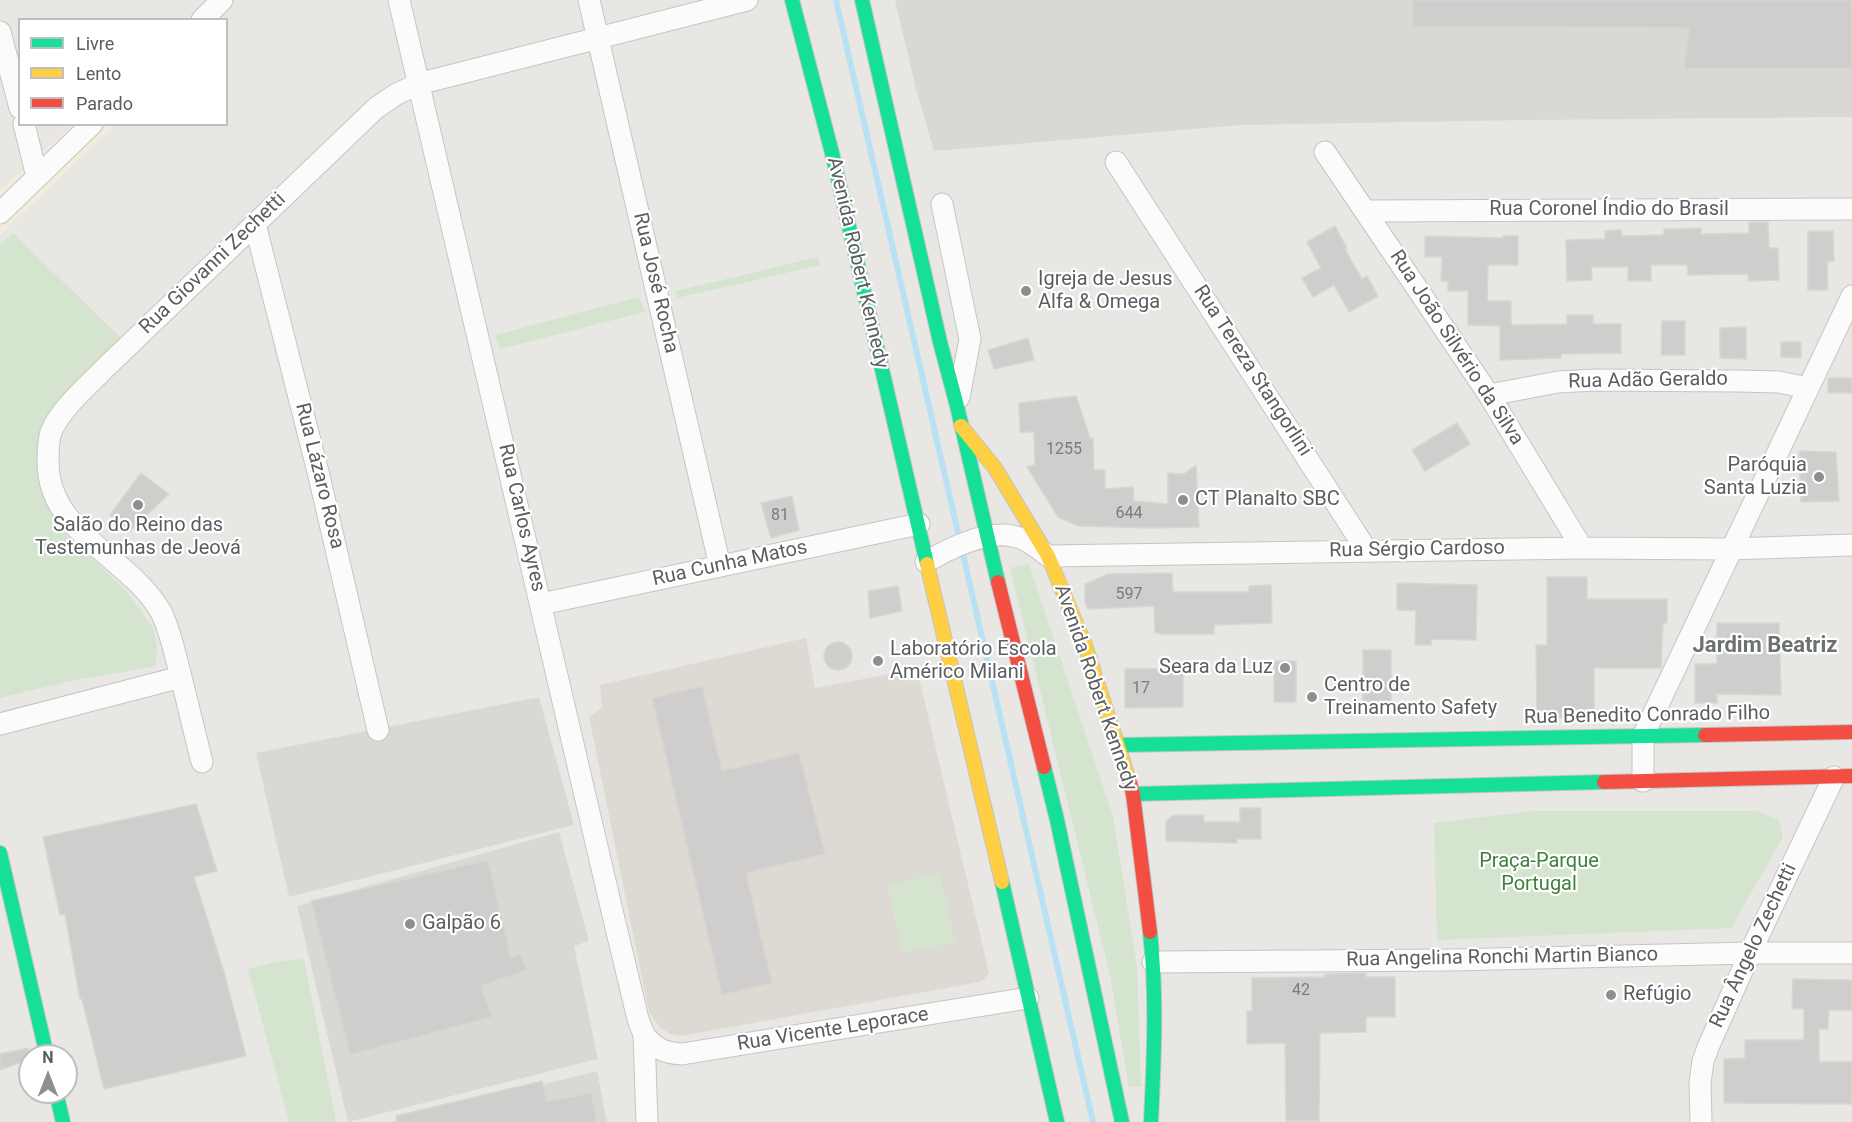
<!DOCTYPE html>
<meta charset="utf-8">
<style>
body{margin:0}
#map{position:relative;width:1852px;height:1122px;overflow:hidden;background:#e9e7e4;font-family:Roboto,sans-serif}
canvas{display:block}
.legend{position:absolute;left:18px;top:18px;width:210px;height:108px;box-sizing:border-box;background:#fff;border:2px solid #bdbfc0;margin:0;padding:8px 10px;list-style:none;font-size:18px;color:#5a5e61}
.legend li{display:flex;align-items:center;gap:12px;height:30px}
.legend b{width:30px;border:2px solid #bdbfc0}
.north{position:absolute;left:18px;top:1044px;width:60px;height:60px;box-sizing:border-box;background:#fff;border:2px solid #bdbfc0;border-radius:50%;rotate:0deg;font-size:16px;font-weight:700;line-height:24px;text-align:center;color:#5a5e61}
.north::after{content:'';display:block;margin:auto;width:21px;height:27px;background:#8c8e8f;clip-path:polygon(50% 0,100% 100%,50% 72%,0 100%)}
</style>
<div id="map">
<canvas width="1852" height="1122"></canvas>
<ul class="legend">
<li><b style="height:8px;background:#16e098"></b>Livre</li>
<li><b style="height:8px;background:#ffcf43"></b>Lento</li>
<li><b style="height:8px;background:#f24e42"></b>Parado</li>
</ul>
<div class="north">N</div>
</div>
<script>
const context = document.querySelector('canvas').getContext('2d');
context.lineJoin = 'round';
function paint(path, color) { context.fillStyle = color; context.fill(path, 'evenodd'); }
function trace(path, color, width, dash) { context.strokeStyle = color; context.lineWidth = width; context.lineCap = dash ? 'butt' : 'round'; context.setLineDash(dash || []); context.stroke(path); }
function label(font, color, halo, rows, align = 'center') {
  context.font = font + ' Roboto,sans-serif'; context.lineWidth = 4.5; context.setLineDash([]); context.textBaseline = 'middle'; context.strokeStyle = halo; context.fillStyle = color; for (const [text, x, y, turn = 0] of rows) {
    context.save(); context.translate(x, y); context.rotate((+turn || 0) * Math.PI / 180); context.textAlign = isNaN(turn) ? turn : align; if (halo) context.strokeText(text, 0, 0); context.fillText(text, 0, 0); context.restore();
  }
}
paint(new Path2D(`
 M 72,125 L 115,125 L 0,235 L 0,191 Z`), '#f3ebdc');
paint(new Path2D(`
 M 895,0 L 1852,0 L 1852,117 L 1527,120 L 1241,125 L 934,151 L 916,89 Z
 M 539,697 L 574,825 L 289,897 L 256,753 Z
 M 559,832 L 589,941 L 574,946 L 598,1059 L 348,1122 L 297,906 Z
 M 597,1071 L 607,1122 L 391,1122 Z`), '#dad8d5');
paint(new Path2D(`
 M 806,638 L 815,688 L 917,669 L 989,973 L 982,981 L 974,983 L 681,1036 L 670,1034 L 659,1026 L 649,1012 L 589,717 L 602,708 L 600,685 Z`), '#ddd9d3');
paint(new Path2D(`
 M 13,233 L 121,338 L 42,451 L 39,476 L 42,494 L 52,514 L 67,535 L 126,591 L 153,628 L 157,644 L 156,666 L 70,681 L 0,698 L 0,245 Z
 M 818,257 L 821,265 L 677,298 L 676,291 Z
 M 639,297 L 645,312 L 500,349 L 495,335 Z
 M 1029,564 L 1113,816 L 1137,967 L 1141,1087 L 1129,1087 L 1110,975 L 1010,568 Z
 M 1534,811 L 1756,811 L 1779,820 L 1783,837 L 1731,928 L 1437,940 L 1434,823 Z
 M 940,873 L 955,942 L 902,953 L 887,885 Z
 M 304,959 L 336,1122 L 289,1122 L 248,969 L 275,962 Z`), '#d4e4cf');
trace(new Path2D(`
 M 836,0 L 1093,1122`), '#b8e1f3', 6);
const building = new Path2D(`
 M 1412,0 L 1852,0 L 1852,69 L 1684,69 L 1689,28 L 1413,26 Z
 M 1749,222 L 1768,222 L 1769,248 L 1778,248 L 1779,280 L 1748,281 L 1748,274 L 1688,275 L 1687,265 L 1651,265 L 1651,281 L 1628,281 L 1628,267 L 1591,267 L 1592,280 L 1567,281 L 1566,240 L 1605,239 L 1605,231 L 1621,230 L 1622,236 L 1664,235 L 1664,229 L 1682,229 L 1701,228 L 1701,234 L 1749,233 Z
 M 1335,226 L 1347,248 L 1345,249 L 1362,279 L 1367,276 L 1378,296 L 1349,312 L 1334,285 L 1313,297 L 1302,278 L 1321,268 L 1307,242 Z
 M 1808,231 L 1833,231 L 1834,261 L 1827,262 L 1828,290 L 1808,290 Z
 M 1425,236 L 1503,238 L 1503,236 L 1518,236 L 1518,265 L 1488,265 L 1487,301 L 1511,301 L 1511,325 L 1567,324 L 1567,315 L 1593,315 L 1593,324 L 1621,324 L 1621,353 L 1561,354 L 1561,358 L 1500,360 L 1500,326 L 1468,325 L 1468,291 L 1448,291 L 1448,281 L 1441,281 L 1442,257 L 1425,257 Z
 M 1662,321 L 1685,321 L 1685,355 L 1661,355 Z
 M 1746,327 L 1746,359 L 1720,358 L 1720,328 Z
 M 1028,338 L 1034,360 L 994,369 L 988,350 Z
 M 1781,342 L 1801,342 L 1801,358 L 1781,357 Z
 M 1828,378 L 1852,378 L 1852,393 L 1828,393 Z
 M 1076,396 L 1090,438 L 1093,438 L 1094,470 L 1105,470 L 1105,489 L 1133,487 L 1134,501 L 1168,504 L 1168,473 L 1184,474 L 1196,465 L 1199,527 L 1151,528 L 1078,526 L 1058,517 L 1027,467 L 1035,465 L 1034,432 L 1020,432 L 1019,403 Z
 M 1457,423 L 1470,444 L 1425,471 L 1412,450 Z
 M 1799,451 L 1836,452 L 1839,501 L 1801,502 Z
 M 141,473 L 169,494 L 129,532 L 110,515 Z
 M 792,496 L 799,530 L 771,538 L 761,503 Z
 M 1172,573 L 1173,592 L 1249,592 L 1249,586 L 1271,585 L 1272,623 L 1214,625 L 1214,634 L 1160,634 L 1160,633 L 1155,633 L 1154,606 L 1088,609 L 1085,603 L 1085,584 L 1108,574 Z
 M 1547,577 L 1587,577 L 1587,599 L 1667,599 L 1667,623 L 1663,623 L 1661,668 L 1594,668 L 1594,710 L 1568,710 L 1568,718 L 1537,718 L 1536,645 L 1547,645 Z
 M 1397,583 L 1477,585 L 1476,640 L 1431,639 L 1431,645 L 1415,645 L 1416,611 L 1397,610 Z
 M 898,586 L 902,611 L 870,618 L 868,591 Z
 M 1717,623 L 1779,623 L 1781,695 L 1717,694 L 1717,703 L 1695,703 L 1695,664 L 1717,664 Z
 M824 656a14 14 0 1 1 28 0a14 14 0 1 1-28 0Z
 M 1363,650 L 1391,650 L 1391,701 L 1363,702 Z
 M 1274,661 L 1296,661 L 1296,702 L 1274,702 Z
 M 1183,668 L 1183,707 L 1125,708 L 1125,669 Z
 M 702,686 L 722,771 L 799,753 L 825,854 L 746,873 L 772,983 L 722,995 L 652,698 Z
 M 196,804 L 217,871 L 194,877 L 224,972 L 246,1056 L 104,1089 L 82,999 L 80,999 L 65,914 L 60,915 L 43,837 Z
 M 1240,808 L 1261,808 L 1261,839 L 1237,839 L 1237,843 L 1166,841 L 1166,821 L 1174,815 L 1204,815 L 1204,822 L 1240,822 Z
 M 488,860 L 511,957 L 521,954 L 527,970 L 481,986 L 492,1017 L 350,1055 L 311,901 Z
 M 1366,973 L 1366,977 L 1395,977 L 1395,1017 L 1366,1017 L 1366,1032 L 1320,1033 L 1319,1121 L 1286,1121 L 1285,1043 L 1247,1044 L 1247,1011 L 1252,1011 L 1252,978 L 1325,977 L 1325,974 Z
 M 1793,979 L 1852,980 L 1852,1010 L 1829,1010 L 1828,1029 L 1819,1029 L 1819,1062 L 1852,1062 L 1852,1104 L 1724,1103 L 1724,1059 L 1745,1058 L 1745,1040 L 1804,1040 L 1804,1009 L 1792,1009 Z
 M 28,1048 L 30,1059 L 0,1070 L 0,1054 Z
 M 542,1081 L 547,1102 L 591,1093 L 597,1122 L 397,1122 L 396,1116 Z`);
paint(building, '#d0cecd');
trace(building, '#d8d6d3', 1.5);
const street = new Path2D(`
 M 399,0 L 613,915 L 638,1019 L 644,1035 L 647,1122
 M 589,0 L 720,566
 M 202,20 L 222,0
 M 0,32 L 20,108
 M 24,124 L 37,177
 M 1325,152 L 1489,395 L 1582,548
 M 1116,162 L 1367,551
 M 942,204 L 970,339 L 959,397
 M 1365,211 L 1852,209
 M 0,213 L 92,124
 M 255,224 L 319,476 L 378,730
 M 1489,395 L 1558,382 L 1596,380 L 1738,381 L 1779,382 L 1808,388
 M 926,562 C 950,548 992,527 1020,538 C 1031,542 1039,549 1048,556 L 1582,548 L 1730,549 L 1852,545
 M 541,604 L 919,524
 M 0,724 L 181,677
 M 202,762 C 194,731 187,700 179,669 C 174,650 170,630 161,612 C 130,557 49,534 48,463 C 48,453 48,441 51,432 C 61,408 87,387 104,369 L 376,108 L 395,95 L 418,84 L 747,0
 M 1643,781 L 1643,736 L 1852,296
 M 1153,962 L 1452,960 L 1750,953 L 1852,953
 M 644,1035 C 656,1049 664,1053 682,1054 L 1028,998
 M 1701,1122 L 1700,1083 L 1703,1061 L 1709,1045 L 1750,953 L 1834,777`);
const fast = new Path2D(`
 M 792,0 L 832,153 L 927,564
 M 862,0 L 940,342 L 957,406 L 998,582
 M 1119,745 L 1705,735
 M 1044,767 L 1057,820 L 1122,1122
 M 1133,794 L 1604,782
 M 0,853 L 47,1056
 M 1002,882 L 1057,1122
 M 1150,932 C 1157,995 1154,1059 1151,1122
 M 56,1092 L 63,1122`);
const slow = new Path2D(`
 M 961,426 L 995,468 L 1048,556 L 1085,645 L 1130,783
 M 927,564 L 1002,882`);
const jam = new Path2D(`
 M 998,582 L 1044,767
 M 1705,735 L 1852,732
 M 1604,782 L 1852,776
 M 1130,783 L 1133,794 L 1150,932`);
trace(street, '#c5c5c5', 23);
trace(fast, '#c4c5c5', 16);
trace(slow, '#c4c5c5', 16);
trace(jam, '#c4c5c5', 16);
trace(street, '#fcfbfb', 21);
trace(fast, '#16e098', 14);
trace(slow, '#ffcf43', 14);
trace(jam, '#f24e42', 14);
for (const [x, y, r, color] of [
 [1026,291,6,"#8c8e8f"],
 [1819,477,6,"#8c8e8f"],
 [1183,500,6,"#8c8e8f"],
 [138,505,6,"#8c8e8f"],
 [878,661,6,"#8c8e8f"],
 [1285,668,6,"#8c8e8f"],
 [1312,697,6,"#8c8e8f"],
 [410,924,6,"#8c8e8f"],
 [1611,995,6,"#8c8e8f"]
]) { const dot = new Path2D(); dot.arc(x, y, r, 0, 2 * Math.PI); context.fillStyle = color; context.fill(dot); trace(dot, '#fff', 2); }
label('16px', '#797b7d', null, [
 ["1255",1064,450],
 ["644",1129,514],
 ["81",780,516],
 ["597",1129,595],
 ["17",1141,689],
 ["42",1301,991]
]);
label('20px', '#5a5e61', '#fff', [
 ["Rua Coronel Índio do Brasil",1609,210],
 ["Avenida Robert Kennedy",857,263,77],
 ["Rua Giovanni Zechetti",213,264,-44],
 ["Rua José Rocha",655,283,77],
 ["Rua João Silvério da Silva",1456,348,57],
 ["Rua Tereza Stangorlini",1252,371,57],
 ["Rua Adão Geraldo",1648,381,-1],
 ["Rua Lázaro Rosa",319,476,76],
 ["Rua Carlos Ayres",521,518,77],
 ["Rua Sérgio Cardoso",1417,550,-1],
 ["Rua Cunha Matos",730,564,-12],
 ["Avenida Robert Kennedy",1095,688,71],
 ["Rua Benedito Conrado Filho",1647,716,-1],
 ["Rua Ângelo Zechetti",1754,946,-65],
 ["Rua Angelina Ronchi Martin Bianco",1502,958,-1],
 ["Rua Vicente Leporace",833,1030,-9]
]);
label('20px', '#5a5e61', '#fff', [
 ["Igreja de Jesus",1038,280],
 ["Alfa & Omega",1038,303],
 ["Paróquia",1807,466,"right"],
 ["Santa Luzia",1807,489,"right"],
 ["CT Planalto SBC",1195,500],
 ["Salão do Reino das",138,526,"center"],
 ["Testemunhas de Jeová",138,549,"center"],
 ["Laboratório Escola",890,650],
 ["Américo Milani",890,673],
 ["Seara da Luz",1273,668,"right"],
 ["Centro de",1324,686],
 ["Treinamento Safety",1324,709],
 ["Galpão 6",422,924],
 ["Refúgio",1623,995]
], 'left');
label('20px', '#3e8139', '#fff', [
 ["Praça-Parque",1539,862],
 ["Portugal",1539,885]
]);
label('bold 22px', '#6b7073', '#fff', [
 ["Jardim Beatriz",1765,646]
]);
</script>
